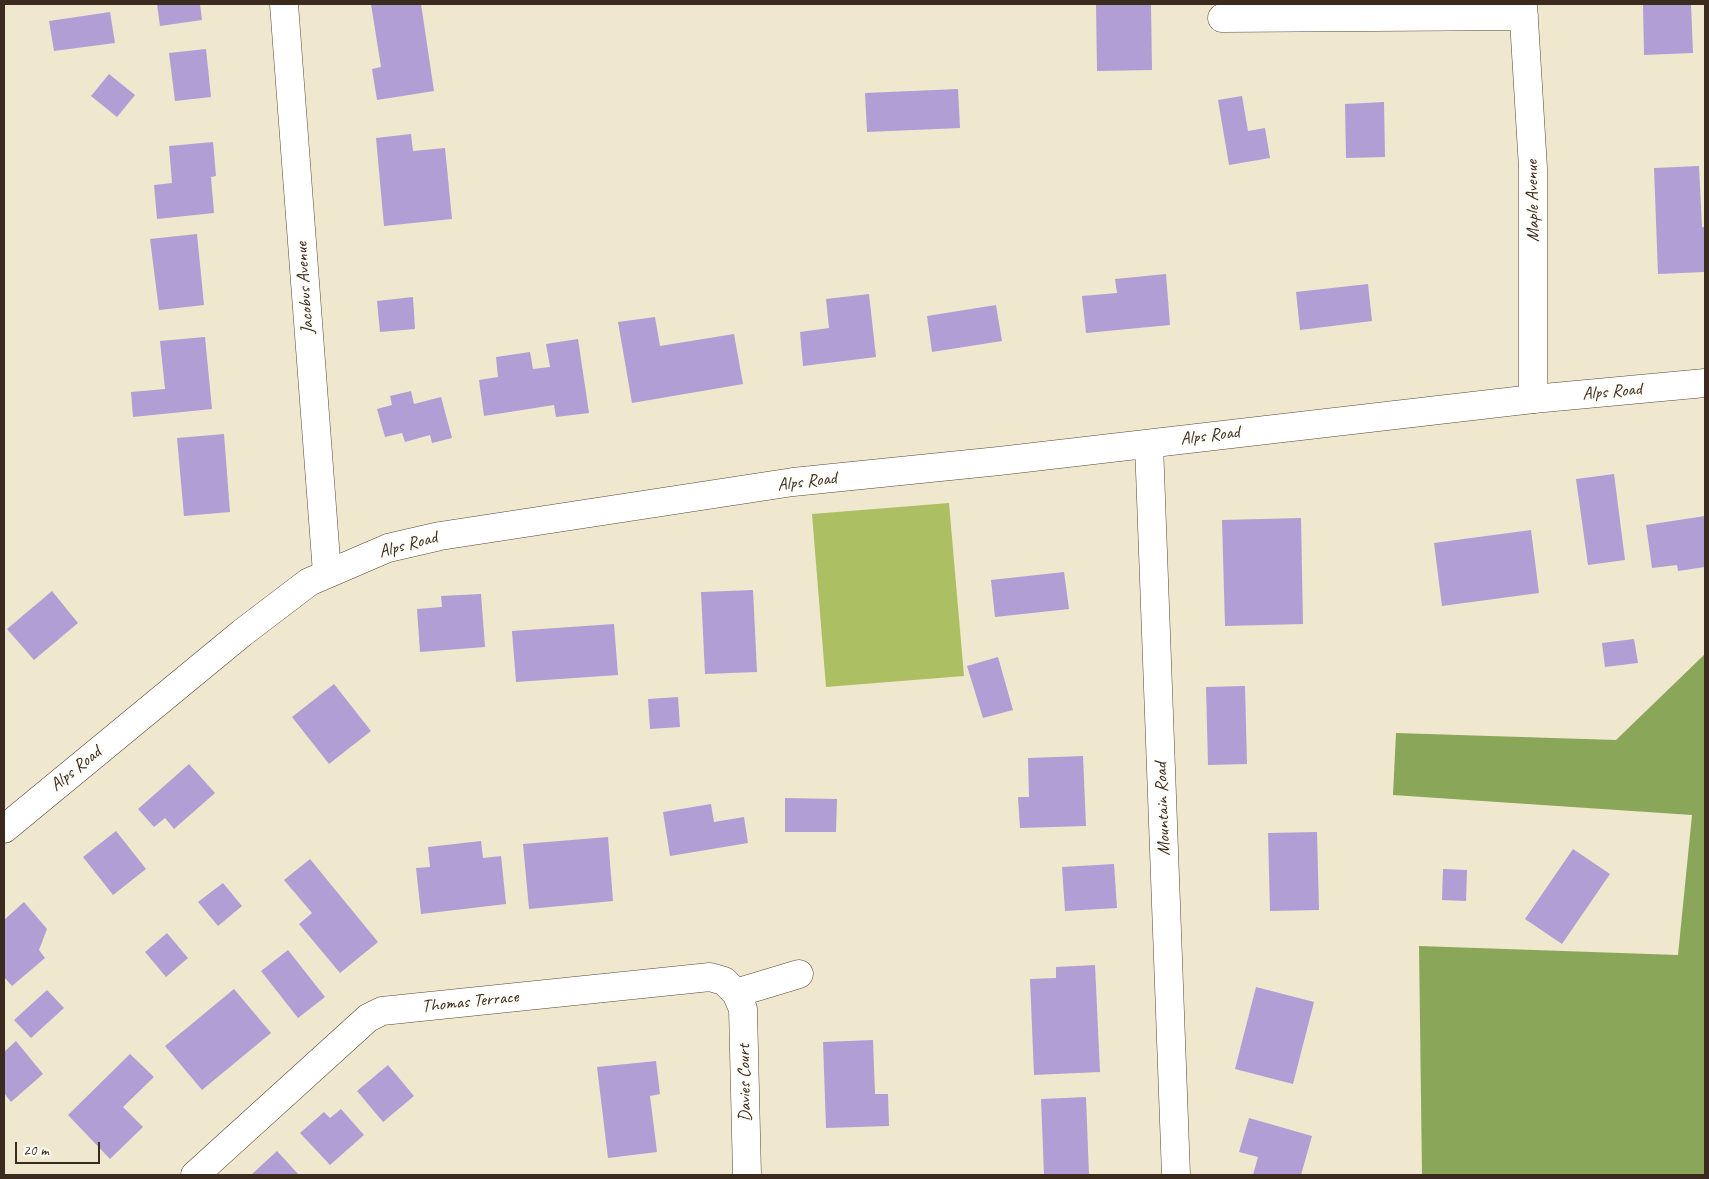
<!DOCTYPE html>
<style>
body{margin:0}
#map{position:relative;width:1709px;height:1179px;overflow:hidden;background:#f0e8ce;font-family:Caveat,sans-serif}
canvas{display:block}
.frame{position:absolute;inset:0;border:5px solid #3b2a1e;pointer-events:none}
.scale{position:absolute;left:15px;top:1142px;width:85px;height:22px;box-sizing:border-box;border:2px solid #3b2a1e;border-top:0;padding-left:6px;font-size:15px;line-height:18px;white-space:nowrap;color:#3b2a1e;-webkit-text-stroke:4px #fdfcf7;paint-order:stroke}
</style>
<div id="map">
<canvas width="1709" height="1179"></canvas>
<div class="frame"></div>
<div class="scale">20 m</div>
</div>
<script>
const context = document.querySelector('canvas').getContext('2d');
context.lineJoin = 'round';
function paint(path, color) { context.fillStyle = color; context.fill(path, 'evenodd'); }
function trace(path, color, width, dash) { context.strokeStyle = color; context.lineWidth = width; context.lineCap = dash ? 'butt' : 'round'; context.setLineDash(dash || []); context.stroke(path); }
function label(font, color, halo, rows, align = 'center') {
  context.font = font + ' Caveat,sans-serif'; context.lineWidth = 4.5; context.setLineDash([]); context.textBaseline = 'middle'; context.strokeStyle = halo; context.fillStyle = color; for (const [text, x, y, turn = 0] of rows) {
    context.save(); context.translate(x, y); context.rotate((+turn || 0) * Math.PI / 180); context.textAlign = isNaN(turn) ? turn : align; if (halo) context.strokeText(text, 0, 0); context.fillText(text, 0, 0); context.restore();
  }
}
paint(new Path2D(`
 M 949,503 L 964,676 L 826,687 L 812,514 Z`), '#acc063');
paint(new Path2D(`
 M 1705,654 L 1705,1175 L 1422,1175 L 1419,946 L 1678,955 L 1692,815 L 1393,795 L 1396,733 L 1616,740 Z`), '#89a659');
paint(new Path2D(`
 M 157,4 L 200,4 L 202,20 L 160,26 Z
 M 371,4 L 421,4 L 434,91 L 377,100 L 372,69 L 381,67 Z
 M 1096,4 L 1151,4 L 1152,70 L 1097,71 Z
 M 1643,4 L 1691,4 L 1693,53 L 1644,55 Z
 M 110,12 L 115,43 L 54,51 L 49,21 Z
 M 206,49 L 211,97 L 175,101 L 169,53 Z
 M 109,74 L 135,95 L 117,117 L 91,96 Z
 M 958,89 L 960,128 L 867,132 L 865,93 Z
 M 1242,96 L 1248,131 L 1265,128 L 1270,158 L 1229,165 L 1218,100 Z
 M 1384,102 L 1385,157 L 1346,158 L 1345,104 Z
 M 411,134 L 413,151 L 445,148 L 452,219 L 384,226 L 376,138 Z
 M 213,142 L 216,176 L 211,177 L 214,213 L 157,219 L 154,185 L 172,183 L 169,146 Z
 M 1699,166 L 1702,227 L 1705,227 L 1705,272 L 1658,274 L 1654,168 Z
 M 197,234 L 204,305 L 159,310 L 150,239 Z
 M 1166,274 L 1170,325 L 1086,333 L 1082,296 L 1117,293 L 1115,279 Z
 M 1368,284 L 1372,321 L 1300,330 L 1296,292 Z
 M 869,294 L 876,357 L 803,366 L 800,332 L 829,328 L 826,299 Z
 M 413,297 L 415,329 L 380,332 L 377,301 Z
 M 996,305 L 1002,341 L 932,352 L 927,316 Z
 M 655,317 L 660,346 L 734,334 L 743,384 L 632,403 L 618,322 Z
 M 205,337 L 212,409 L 133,417 L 131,392 L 165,389 L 160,341 Z
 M 578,339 L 589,413 L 556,417 L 554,405 L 484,416 L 479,380 L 498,377 L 496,357 L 530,352 L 533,369 L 550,367 L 546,344 Z
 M 411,391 L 414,404 L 441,397 L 452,438 L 432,443 L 430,435 L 405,442 L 402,433 L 385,437 L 377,409 L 392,405 L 390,396 Z
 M 224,434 L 230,512 L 184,516 L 177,438 Z
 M 1614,474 L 1625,560 L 1588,565 L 1576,479 Z
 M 1705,516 L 1705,567 L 1678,571 L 1677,565 L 1652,568 L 1646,525 Z
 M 1301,518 L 1303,624 L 1225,626 L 1222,520 Z
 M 1531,530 L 1539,593 L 1442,606 L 1434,543 Z
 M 1064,572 L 1069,609 L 995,617 L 991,580 Z
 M 753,590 L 757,672 L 705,674 L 701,592 Z
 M 52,591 L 78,623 L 34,660 L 7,629 Z
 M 481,594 L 485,647 L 420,652 L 417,609 L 442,607 L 441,596 Z
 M 614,624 L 618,675 L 516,682 L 512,631 Z
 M 1634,639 L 1638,663 L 1605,667 L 1602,643 Z
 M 998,657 L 1013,710 L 983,718 L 967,666 Z
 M 334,684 L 371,731 L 329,764 L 292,717 Z
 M 1245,686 L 1247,764 L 1208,765 L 1206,687 Z
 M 678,697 L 680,727 L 650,729 L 648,699 Z
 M 1083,756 L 1086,826 L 1020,828 L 1018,797 L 1029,797 L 1028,758 Z
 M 189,764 L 215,793 L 174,829 L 165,818 L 154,827 L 138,809 Z
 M 785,798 L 837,799 L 836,832 L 785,832 Z
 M 711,804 L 714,822 L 744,817 L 748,843 L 670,856 L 663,812 Z
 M 116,831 L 146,869 L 113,895 L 83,857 Z
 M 1317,832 L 1319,910 L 1270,911 L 1268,833 Z
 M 608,837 L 613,901 L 529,909 L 523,844 Z
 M 481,841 L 483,858 L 501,856 L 506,904 L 421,914 L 416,868 L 430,867 L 428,847 Z
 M 1573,849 L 1610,874 L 1562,944 L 1525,919 Z
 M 310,859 L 378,942 L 340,973 L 299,924 L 312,913 L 284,880 Z
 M 1114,864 L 1117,908 L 1065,911 L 1062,867 Z
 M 1443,869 L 1467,870 L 1466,901 L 1442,900 Z
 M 223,883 L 242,906 L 218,926 L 198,902 Z
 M 24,902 L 47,929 L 39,950 L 45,958 L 12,986 L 4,977 L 4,920 Z
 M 167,933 L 188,958 L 166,977 L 145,952 Z
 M 288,950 L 325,997 L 298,1018 L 261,971 Z
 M 1095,965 L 1100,1072 L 1034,1075 L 1030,979 L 1056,978 L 1056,967 Z
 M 1256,987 L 1314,1002 L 1293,1084 L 1235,1069 Z
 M 234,989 L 271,1033 L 202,1090 L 165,1046 Z
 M 47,990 L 64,1008 L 31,1038 L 14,1020 Z
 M 873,1040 L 875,1094 L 888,1094 L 889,1126 L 826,1128 L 823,1042 Z
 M 16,1041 L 43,1074 L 11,1102 L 4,1093 L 4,1052 Z
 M 130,1054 L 154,1077 L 123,1107 L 143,1127 L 110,1159 L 68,1115 Z
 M 656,1061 L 660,1094 L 650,1096 L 657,1152 L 608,1158 L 597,1067 Z
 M 388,1065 L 414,1096 L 383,1122 L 357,1091 Z
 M 1086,1097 L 1089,1175 L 1044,1175 L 1041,1099 Z
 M 341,1109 L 364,1135 L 330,1165 L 300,1133 L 324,1112 L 330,1118 Z
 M 1249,1118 L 1312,1136 L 1301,1175 L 1253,1175 L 1258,1157 L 1239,1152 Z
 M 277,1151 L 299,1175 L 251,1175 Z`), '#b09ed5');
const minor = new Path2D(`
 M 284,4 L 327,573
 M 1523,4 L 1533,168 L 1533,399
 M 1222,18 L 1524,16
 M 1149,444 L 1176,1175
 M 736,993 L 743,1009 L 747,1175
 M 195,1175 L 368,1018 L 382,1011 L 710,977 L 724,981 L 736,993 L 799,974`);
const major = new Path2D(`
 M 4,829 L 242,633 L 309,582 L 388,548 L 440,536 L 793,482 L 999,461 L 1533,399 L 1705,383`);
trace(minor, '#564638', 29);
trace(major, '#564638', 29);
trace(minor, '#fff', 28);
trace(major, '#fff', 28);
label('18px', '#3b2a1e', '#fdfcf7', [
 ["Maple Avenue",1533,201,-91],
 ["Jacobus Avenue",305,288,-94],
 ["Alps Road",1612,392,-5],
 ["Alps Road",1210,436,-7],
 ["Alps Road",807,482,-7],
 ["Alps Road",408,545,-15],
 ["Alps Road",76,769,-39],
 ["Mountain Road",1163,809,-92],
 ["Thomas Terrace",470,1002,-6],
 ["Davies Court",745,1083,-91]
]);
</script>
